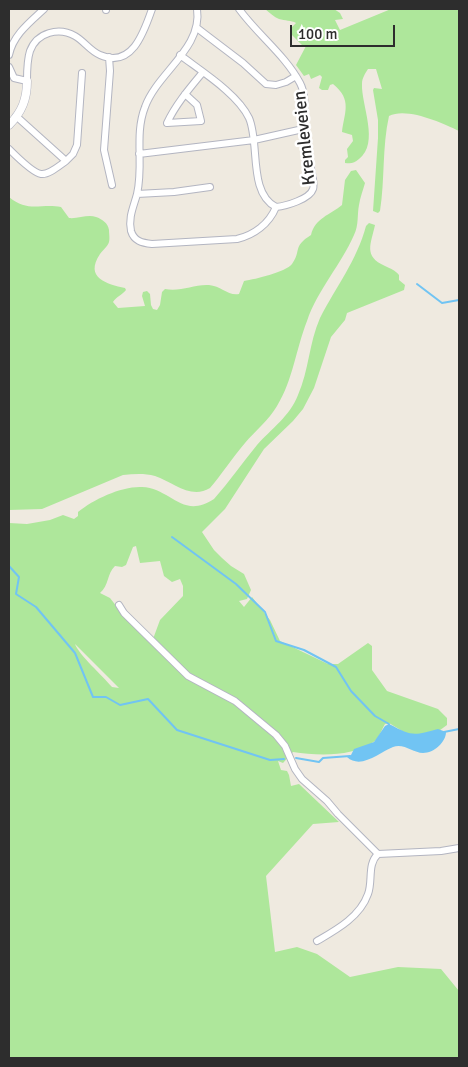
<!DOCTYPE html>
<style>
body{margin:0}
#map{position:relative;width:468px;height:1067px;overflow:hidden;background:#efeae0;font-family:Signika,sans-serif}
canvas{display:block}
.frame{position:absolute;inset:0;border:10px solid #2d2d2d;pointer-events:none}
.scale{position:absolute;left:290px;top:25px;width:105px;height:22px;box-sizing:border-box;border:2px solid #2d2d2d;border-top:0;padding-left:6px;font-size:15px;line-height:18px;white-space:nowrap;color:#2d2d2d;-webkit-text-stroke:4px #fff;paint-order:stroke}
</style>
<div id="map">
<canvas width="468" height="1067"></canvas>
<div class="frame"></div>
<div class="scale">100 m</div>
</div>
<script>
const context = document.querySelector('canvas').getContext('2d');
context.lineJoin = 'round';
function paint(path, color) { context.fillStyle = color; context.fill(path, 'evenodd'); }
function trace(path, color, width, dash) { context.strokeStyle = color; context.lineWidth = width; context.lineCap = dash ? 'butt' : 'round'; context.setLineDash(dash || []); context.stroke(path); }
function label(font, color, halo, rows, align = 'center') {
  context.font = font + ' Signika,sans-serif'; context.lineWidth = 5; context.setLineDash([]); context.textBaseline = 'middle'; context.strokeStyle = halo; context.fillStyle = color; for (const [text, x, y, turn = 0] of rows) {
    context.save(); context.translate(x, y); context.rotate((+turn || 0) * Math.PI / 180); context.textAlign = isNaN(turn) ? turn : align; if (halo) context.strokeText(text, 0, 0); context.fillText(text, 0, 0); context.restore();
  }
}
paint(new Path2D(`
 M 265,9 L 334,9 L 340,13 L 343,19 L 335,20 L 340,30 L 391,9 L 459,9 L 459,131 C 442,123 407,107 389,116 C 382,147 385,180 380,211 L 378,213 L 373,211 L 378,138 L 378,120 L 373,90 L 374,88 L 382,89 L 376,69 L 368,69 C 365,74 362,78 362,84 C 361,105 380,143 359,159 C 354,163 352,164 345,163 L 345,160 L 348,157 L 347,149 L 353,141 L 352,135 L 342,132 C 344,113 353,100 333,84 L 330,85 L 328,90 L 322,90 L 319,88 L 322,77 L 320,75 L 311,79 L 309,74 L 304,76 L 296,65 L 306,46 L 303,46 L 291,34 L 290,29 L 296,23 C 291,20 285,21 279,19 C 274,17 270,13 265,9 Z
 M 356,170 L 365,183 C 363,190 360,198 359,205 C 357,215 359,225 354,235 C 341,265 318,289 307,321 C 296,349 293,380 277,406 C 269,420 255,431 245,443 C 232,458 222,474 210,488 C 191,500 173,482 155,476 C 144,473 134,474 123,475 L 42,509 L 9,510 L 9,197 C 28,213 41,203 61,207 L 69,218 C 78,219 88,214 96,217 C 102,219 108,223 109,230 C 109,233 110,239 109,242 C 108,246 103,250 100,254 C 84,278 107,284 125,288 L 126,290 C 122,295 116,297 113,302 L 118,308 L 145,306 L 142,296 L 143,292 L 147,291 L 150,294 L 151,305 L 153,309 L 157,310 L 160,305 L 162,292 L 165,289 C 181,292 194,284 209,285 C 221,286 228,296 239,294 L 244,281 C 256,279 286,272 292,264 C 302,250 292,247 311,235 C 315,218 330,215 342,205 L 345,180 L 351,171 Z
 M 369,223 L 375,225 C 371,244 363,256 385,266 C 391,269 395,270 399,275 L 399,280 L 405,285 L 404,290 L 347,313 L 345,320 L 331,337 L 314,388 L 303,409 L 293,421 L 264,449 L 225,509 L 202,532 L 214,550 L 222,558 L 231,566 L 244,574 L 251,590 L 247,599 L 239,601 L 244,607 L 252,597 L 270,620 L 280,641 L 328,664 L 338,664 L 368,643 L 372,646 L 372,670 L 387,691 L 438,709 L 447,718 L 447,725 L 436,733 L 412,737 L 389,723 L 385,724 C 382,729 379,738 375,741 C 353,757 319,756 293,752 L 283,763 L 278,761 L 281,770 L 287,771 L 289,775 L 291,786 L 299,784 L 339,822 L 313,824 L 266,876 L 275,952 L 297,947 L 317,954 L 350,977 L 398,967 L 441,969 L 459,991 L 459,1058 L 9,1058 L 9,523 L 27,524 L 50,520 L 63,515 L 74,519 L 78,516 L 78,512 C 94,499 122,486 142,487 C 171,488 182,520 214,499 C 229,482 242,463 257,445 C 271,429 290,416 298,395 C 309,370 309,343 320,318 C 336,287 357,260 366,226 ZM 136,546 L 140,563 L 160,561 L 164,576 L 172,582 L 180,579 L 183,586 L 183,596 L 160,620 L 153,639 L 124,616 L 110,598 L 100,593 C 109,586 107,573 115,566 L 122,567 L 126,565 L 133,547 ZM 75,644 L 119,688 L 112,687 C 102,675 79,655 75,644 Z`), '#aee79b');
paint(new Path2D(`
 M 389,724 C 412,736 413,736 438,729 L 446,732 C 446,742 434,753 423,753 C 413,753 404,743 393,747 C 380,752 361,770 347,757 L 351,755 L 354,749 L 374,742 L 385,726 Z`), '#71c4f3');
trace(new Path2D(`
 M 417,284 L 442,303 L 459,300
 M 172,537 L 236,584 L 265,612 L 276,641 L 304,650 L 336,667 L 351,691 L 375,716 L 389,724 L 389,726
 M 9,566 L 19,577 L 16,594 L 36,607 L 75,653 L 93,697 L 106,697 L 120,705 L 148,699 L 177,730 L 270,760 L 284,759
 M 444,732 L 459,729
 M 296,758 L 319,762 L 323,758 L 350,756`), '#71c4f3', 2);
const minor = new Path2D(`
 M 106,9 L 106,10
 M 197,9 C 203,48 157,73 145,107 C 134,135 144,165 137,194 C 134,206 128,217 131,231 C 134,241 142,243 152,244 L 237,239 C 254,235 269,224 276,207
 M 239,9 C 258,35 285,55 300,83 C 309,100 301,122 304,140 C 306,151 316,182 313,189 C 310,199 286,206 276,207
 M 197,28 L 243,63 L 266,84 L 276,85 L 286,82 L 296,76
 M 9,55 C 13,35 30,22 44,9
 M 180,55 C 201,71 238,94 249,118 C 260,143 248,193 276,207
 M 109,57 L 110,71 L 104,150 L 112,185
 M 9,67 L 14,78 L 27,81 C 27,71 27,60 30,51 C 37,32 59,27 75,36 C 84,41 90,51 100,55 C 132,69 144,32 152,9
 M 185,94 L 197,105 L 201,121 L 167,123 C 176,104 189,89 203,72
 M 16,116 L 66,161 L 73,154 L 77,145 L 82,73
 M 9,149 C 15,155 33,173 41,174 C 49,175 60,165 66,161
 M 139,154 L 254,140 L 303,129
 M 137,194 L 174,192 L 210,187
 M 119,605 L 124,613 L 188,676 L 235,701 L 276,735 L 285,746 L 295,769 L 302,779 L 327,801 L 338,814 L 378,854
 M 317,941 C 336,930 360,917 368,894 C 373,881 367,864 378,854 L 441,851 L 459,848`);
const tertiary = new Path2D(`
 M 9,125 C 22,112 27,99 27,81`);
trace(minor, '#b3b5c1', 8);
trace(tertiary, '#b3b5c1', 9);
trace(minor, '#fff', 6);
trace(tertiary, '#fff', 8);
label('18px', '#2d2d2d', '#fff', [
 ["Kremleveien",305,138,-96]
]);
</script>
